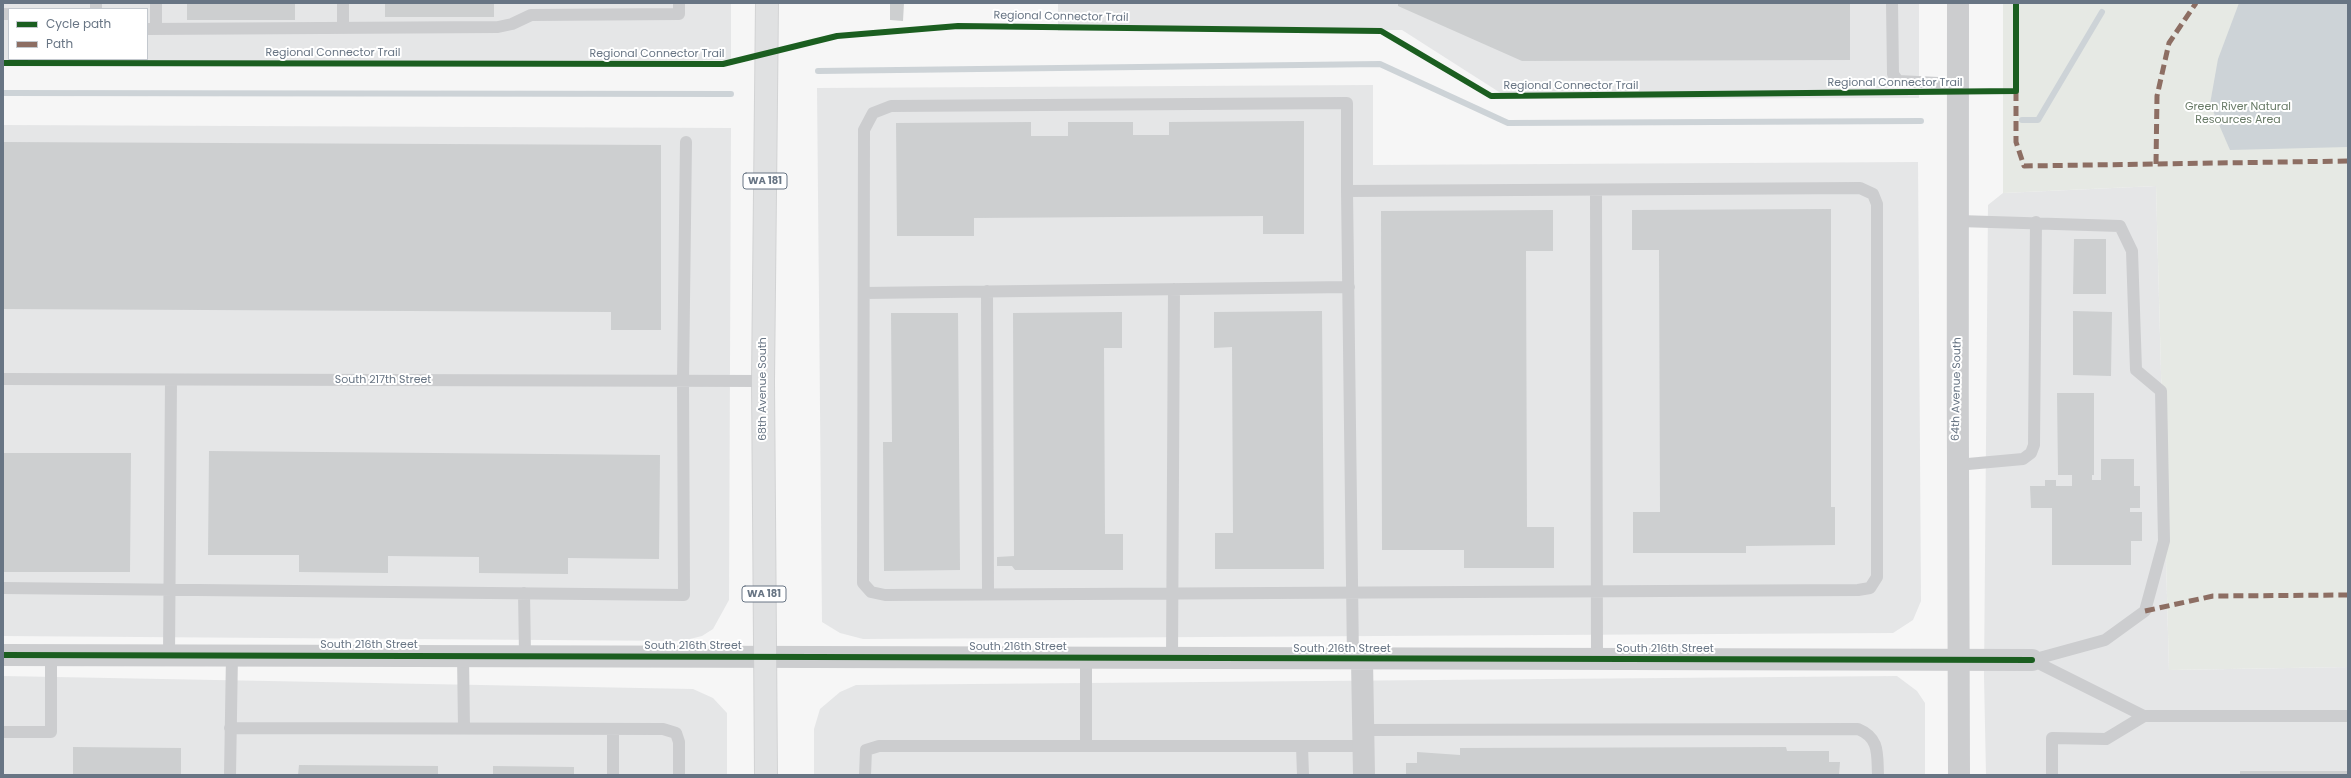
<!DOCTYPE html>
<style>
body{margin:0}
#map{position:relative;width:2351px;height:778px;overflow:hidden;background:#f6f6f6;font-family:Poppins,sans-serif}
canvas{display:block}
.frame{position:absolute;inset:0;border:4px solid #687584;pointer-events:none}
.legend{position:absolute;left:8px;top:8px;width:140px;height:52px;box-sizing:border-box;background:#fff;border:1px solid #c3c8ce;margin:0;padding:5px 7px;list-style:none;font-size:12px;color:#687584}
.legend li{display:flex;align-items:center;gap:8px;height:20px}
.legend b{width:20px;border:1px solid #c3c8ce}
</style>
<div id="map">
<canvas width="2351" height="778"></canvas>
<div class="frame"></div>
<ul class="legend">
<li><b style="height:5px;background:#1b5e20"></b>Cycle path</li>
<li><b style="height:5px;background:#8d6e63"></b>Path</li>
</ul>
</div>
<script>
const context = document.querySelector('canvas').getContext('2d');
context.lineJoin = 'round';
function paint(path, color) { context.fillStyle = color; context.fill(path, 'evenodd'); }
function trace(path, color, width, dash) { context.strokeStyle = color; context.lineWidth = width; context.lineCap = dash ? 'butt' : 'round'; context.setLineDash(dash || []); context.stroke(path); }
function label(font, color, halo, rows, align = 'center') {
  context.font = font + ' Poppins,sans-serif'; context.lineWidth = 4; context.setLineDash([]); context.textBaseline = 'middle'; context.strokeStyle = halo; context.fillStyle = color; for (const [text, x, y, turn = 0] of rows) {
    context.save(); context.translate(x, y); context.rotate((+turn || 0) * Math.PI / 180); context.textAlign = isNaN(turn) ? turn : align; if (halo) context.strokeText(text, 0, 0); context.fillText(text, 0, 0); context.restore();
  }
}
paint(new Path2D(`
 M 3,3 L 731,3 L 731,60 L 3,63 ZM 9,9 L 147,9 L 147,59 L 9,59 Z
 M 1058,3 L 1919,3 L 1919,98 L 1510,99 L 1402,30 L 1058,31 Z
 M 1373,85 L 1373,165 L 1918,162 L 1921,601 L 1913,620 L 1893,633 L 863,639 L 840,633 L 822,622 L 817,88 Z
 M 3,125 L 731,128 L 729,600 L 713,629 L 702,636 L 682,641 L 3,636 Z
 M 2156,186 L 2169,670 L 2348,667 L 2348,775 L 1986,775 L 1984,676 L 1988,205 L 2003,193 Z
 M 3,676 L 693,689 L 713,698 L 727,713 L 727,775 L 3,775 Z
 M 1897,676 L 1917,691 L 1925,703 L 1925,775 L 814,775 L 814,729 L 820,709 L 840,692 L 856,685 Z`), '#e5e6e7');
paint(new Path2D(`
 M 2003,3 L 2348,3 L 2348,667 L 2169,670 L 2156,186 L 2003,193 Z`), '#e6e9e4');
paint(new Path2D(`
 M 2239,3 L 2348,3 L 2348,147 L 2230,150 L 2210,104 L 2218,59 Z`), '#cdd3d7');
trace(new Path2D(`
 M 818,71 L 1380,64 L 1508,123 L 1921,121
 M 3,93 L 731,94
 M 2022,120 L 2038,120 L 2102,12`), '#cdd3d7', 6);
paint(new Path2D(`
 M 187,3 L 295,3 L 295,20 L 187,20 Z
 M 385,3 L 494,3 L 494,17 L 385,17 Z
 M 890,3 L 904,3 L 903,21 L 890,20 Z
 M 1398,3 L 1850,3 L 1850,60 L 1522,61 L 1398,6 Z
 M 1304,121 L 1304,234 L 1263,234 L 1263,216 L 974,218 L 974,236 L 897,236 L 896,123 L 1031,122 L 1031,136 L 1068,136 L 1068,122 L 1133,122 L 1133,135 L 1169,135 L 1169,122 Z
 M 3,142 L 661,145 L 661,330 L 611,330 L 611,312 L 3,309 Z
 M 1831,209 L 1831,507 L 1835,507 L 1835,545 L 1746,546 L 1746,553 L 1633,553 L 1633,512 L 1660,512 L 1659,250 L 1632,250 L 1632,210 Z
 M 1553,210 L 1553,251 L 1526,251 L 1527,527 L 1554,527 L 1554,568 L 1464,568 L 1464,550 L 1382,550 L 1381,211 Z
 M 2074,239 L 2106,239 L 2106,294 L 2073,294 Z
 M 1322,311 L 1324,569 L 1215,569 L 1215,533 L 1233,533 L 1232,347 L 1214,348 L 1214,312 Z
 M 2073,311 L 2112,312 L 2111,376 L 2073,375 Z
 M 1122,312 L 1122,348 L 1104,348 L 1105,534 L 1123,534 L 1123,570 L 1015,570 L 1012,566 L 997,566 L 997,557 L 1014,556 L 1013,313 Z
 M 891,313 L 958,313 L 960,570 L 884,571 L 883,442 L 892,442 Z
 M 2057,393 L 2094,393 L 2094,475 L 2092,475 L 2092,480 L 2101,480 L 2101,459 L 2134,459 L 2134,486 L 2140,486 L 2140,508 L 2130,508 L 2130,512 L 2142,512 L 2142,541 L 2131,541 L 2131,565 L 2052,565 L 2052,508 L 2031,508 L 2030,486 L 2045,486 L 2045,480 L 2056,480 L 2056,486 L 2072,486 L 2072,475 L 2058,475 Z
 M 209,451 L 660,455 L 659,559 L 568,558 L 568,574 L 479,573 L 479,557 L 388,556 L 388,573 L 299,572 L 299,555 L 208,555 Z
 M 3,453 L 131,453 L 130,572 L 3,572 Z
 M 73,747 L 181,748 L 181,775 L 73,775 Z
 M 1786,747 L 1787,751 L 1829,751 L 1829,762 L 1840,762 L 1839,775 L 1406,775 L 1406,763 L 1417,763 L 1417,752 L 1460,755 L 1460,748 Z
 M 299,765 L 438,766 L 438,775 L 298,775 Z
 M 493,766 L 574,767 L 574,775 L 493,775 Z
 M 2240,771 L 2348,771 L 2348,775 L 2240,775 Z`), '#cdcfd0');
const primary = new Path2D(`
 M 766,775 L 763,381 L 767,3`);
trace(primary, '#d2d3d4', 24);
trace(new Path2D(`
 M 96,3 L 96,9
 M 156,3 L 156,29
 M 343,3 L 343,28
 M 1892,3 L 1893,74 L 1898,81 L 1958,84
 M 3,14 L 9,14
 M 147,29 L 498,27 L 512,24 L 531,15 L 679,14 L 679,3
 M 1347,103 L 1347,191 L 1860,188 L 1873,194 L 1877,204 L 1877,577 L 1870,588 L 1858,590 L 885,595 L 871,592 L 863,583 L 864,130 L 873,113 L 891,106 Z
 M 1596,190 L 1597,659
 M 1347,191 L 1353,660
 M 1959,221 L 2120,226 L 2132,251 L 2136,370 L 2161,391 L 2164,541 L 2145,611 L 2105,640 L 2032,660
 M 987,291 L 988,594
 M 864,293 L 1349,287
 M 3,379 L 763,381
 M 1957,465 L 2023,459 L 2031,453 L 2034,445 L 2036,222
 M 3,588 L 684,595 L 683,381 L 686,142
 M 524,593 L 525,655
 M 169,655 L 171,380
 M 463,655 L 464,728
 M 1086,658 L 1086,746
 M 1172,658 L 1174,289
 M 2032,660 L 2144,716 L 2348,716
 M 230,728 L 663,729 L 676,733 L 679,742 L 679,775
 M 1363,730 L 1858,729 C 1880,738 1877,754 1878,775
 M 3,732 L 51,732 L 51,655
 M 1302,746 L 1303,775
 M 230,775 L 232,655
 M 613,775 L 613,729
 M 865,775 L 866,750 L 879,746 L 1364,746
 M 2052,775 L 2052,738 L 2106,739 L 2144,716`), '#cccdcf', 12);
trace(new Path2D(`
 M 3,655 L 2032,660
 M 1362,660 L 1364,775`), '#cccdcf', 22);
trace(new Path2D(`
 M 1958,3 C 1958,260 1957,518 1959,775`), '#cccdcf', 22);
trace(primary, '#e0e1e2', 22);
trace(new Path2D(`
 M 2016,91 L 2016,142 L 2024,166 L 2348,161
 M 2156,164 L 2157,96 L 2169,43 L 2196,3
 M 2145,611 L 2213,596 L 2348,595`), '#8d6e63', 5, [10, 5]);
trace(new Path2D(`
 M 3,63 L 723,64 L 837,36 L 958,26 L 1381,31 L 1491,96 L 2016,91 L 2016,3
 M 3,655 L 2032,660`), '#1b5e20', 6);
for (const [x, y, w] of [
 [765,181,44],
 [764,594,44]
]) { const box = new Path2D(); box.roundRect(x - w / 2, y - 8, w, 16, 3); context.fillStyle = '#fff'; context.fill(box); trace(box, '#687584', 1); }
label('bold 10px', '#687584', null, [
 ["WA 181",765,181],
 ["WA 181",764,594]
]);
label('11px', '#687584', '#fff', [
 ["Regional Connector Trail",1061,17,1],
 ["Regional Connector Trail",333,53],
 ["Regional Connector Trail",657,54],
 ["Regional Connector Trail",1895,83],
 ["Regional Connector Trail",1571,86],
 ["South 217th Street",383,380],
 ["68th Avenue South",763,389,-90],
 ["64th Avenue South",1957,389,-89],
 ["South 216th Street",369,645],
 ["South 216th Street",693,646],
 ["South 216th Street",1018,647],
 ["South 216th Street",1342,649],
 ["South 216th Street",1665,649]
]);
label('11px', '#697b67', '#fff', [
 ["Green River Natural",2238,107],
 ["Resources Area",2238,120]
]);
</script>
